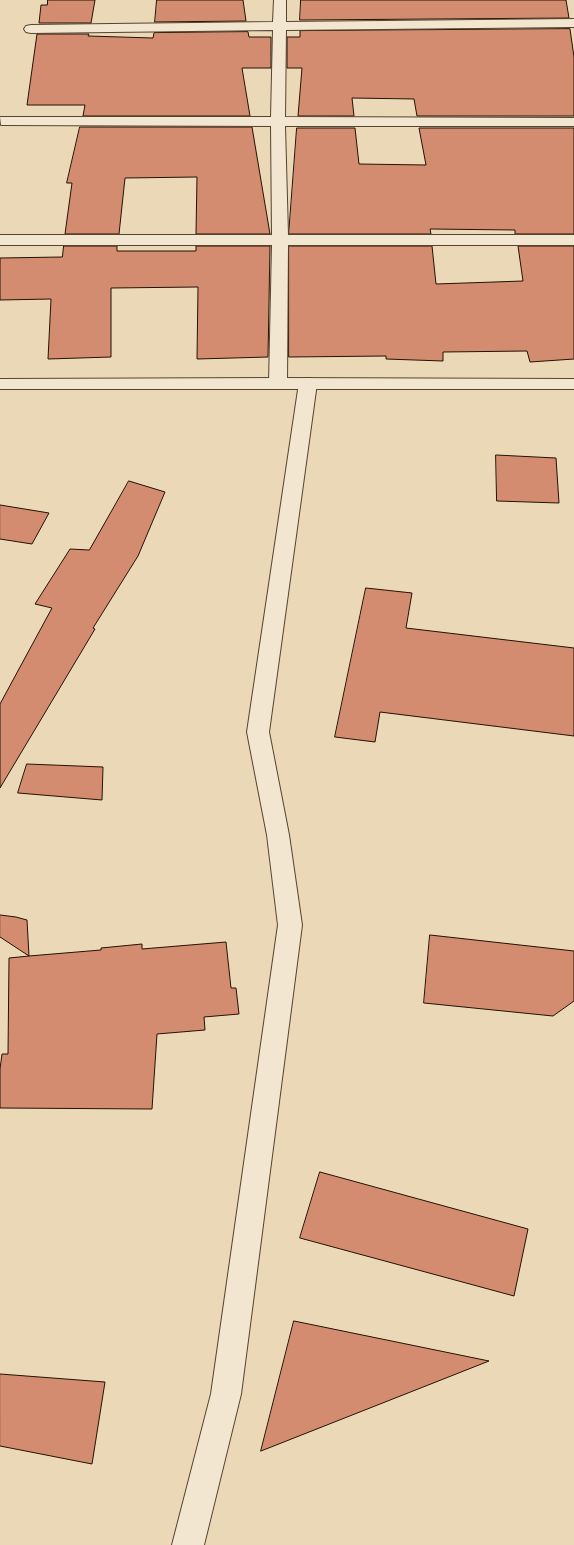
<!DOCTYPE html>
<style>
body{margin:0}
canvas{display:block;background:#ebd8b6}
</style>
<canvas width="574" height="1545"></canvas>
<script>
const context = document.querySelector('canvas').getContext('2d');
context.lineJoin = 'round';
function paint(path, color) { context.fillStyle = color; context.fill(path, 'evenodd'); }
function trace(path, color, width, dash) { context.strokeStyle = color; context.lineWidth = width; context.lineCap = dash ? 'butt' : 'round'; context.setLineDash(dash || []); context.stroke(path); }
const building = new Path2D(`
 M 48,0 L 95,0 L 91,23 L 39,23 L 41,5 L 47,5 Z
 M 157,0 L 243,0 L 246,21 L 155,22 Z
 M 301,0 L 566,0 L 569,18 L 300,20 Z
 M 570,29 L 574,57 L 574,116 L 417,116 L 414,99 L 352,98 L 354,116 L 298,116 L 302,68 L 287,68 L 287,37 L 300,37 L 300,31 Z
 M 248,32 L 249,37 L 271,37 L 271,68 L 242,68 L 250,116 L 83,116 L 85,105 L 27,105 L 37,34 L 89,34 L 88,36 L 153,38 L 154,33 Z
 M 80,127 L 252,127 L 270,234 L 196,234 L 197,177 L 125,178 L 119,234 L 65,234 L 72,183 L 67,183 Z
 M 297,128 L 355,128 L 359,164 L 426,165 L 419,128 L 574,128 L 574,234 L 515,234 L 515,230 L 430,229 L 431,234 L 289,234 Z
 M 64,246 L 117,246 L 117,251 L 196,251 L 196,246 L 270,246 L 268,357 L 197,359 L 198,287 L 111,288 L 111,357 L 48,359 L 51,299 L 0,300 L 0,258 L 62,257 Z
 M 289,246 L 432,246 L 436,284 L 523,281 L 518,246 L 574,246 L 574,359 L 530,362 L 527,351 L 443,352 L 443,361 L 386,359 L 386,356 L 289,357 Z
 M 496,455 L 556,458 L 559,503 L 497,501 Z
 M 129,481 L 165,492 L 138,556 L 93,628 L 95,629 L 0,788 L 0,704 L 52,608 L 35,604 L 70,549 L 89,550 Z
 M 0,505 L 49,513 L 32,544 L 0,539 Z
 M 366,588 L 412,593 L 406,628 L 574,648 L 574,736 L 380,712 L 375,742 L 335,737 Z
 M 27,764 L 103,767 L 102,800 L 18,793 Z
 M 0,915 L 16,917 L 27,920 L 29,956 L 101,950 L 101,948 L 142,944 L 142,949 L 226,942 L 231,988 L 236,988 L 239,1014 L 204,1017 L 205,1030 L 157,1034 L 152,1109 L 0,1108 L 0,1069 L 2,1054 L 8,1054 L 9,958 L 29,956 L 0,937 Z
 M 430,935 L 574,951 L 574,1001 L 553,1016 L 424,1003 Z
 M 320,1172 L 528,1229 L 514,1296 L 300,1238 Z
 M 294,1321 L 489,1361 L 261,1451 Z
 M 0,1374 L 105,1382 L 92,1464 L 0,1446 Z`);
paint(building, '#d38c6f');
trace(building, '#231204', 1);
const minor = new Path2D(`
 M 274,0 L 286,0 L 286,22 L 574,19 L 574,27 L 286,30 L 285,117 L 574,118 L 574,126 L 285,126 L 288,235 L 574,235 L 574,245 L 288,245 L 287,383 L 284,387 L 278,388 L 272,387 L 269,383 L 272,245 L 0,245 L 0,235 L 272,235 L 271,126 L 1,125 L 0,117 L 271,117 L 273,30 L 31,33 L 26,32 L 24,29 L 26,26 L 31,25 L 273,22 Z
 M 308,378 L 314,379 L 317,383 L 269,732 L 289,835 L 302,925 L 241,1394 L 204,1545 L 172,1545 L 211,1394 L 278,925 L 267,835 L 247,732 L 299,383 L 302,379 Z`);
const tertiary = new Path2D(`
 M 278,378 L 574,379 L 574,389 L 0,389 L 0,379 Z`);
trace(minor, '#554430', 2);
trace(tertiary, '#554430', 2);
paint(minor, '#f2e6d0');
paint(tertiary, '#f2e6d0');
</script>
